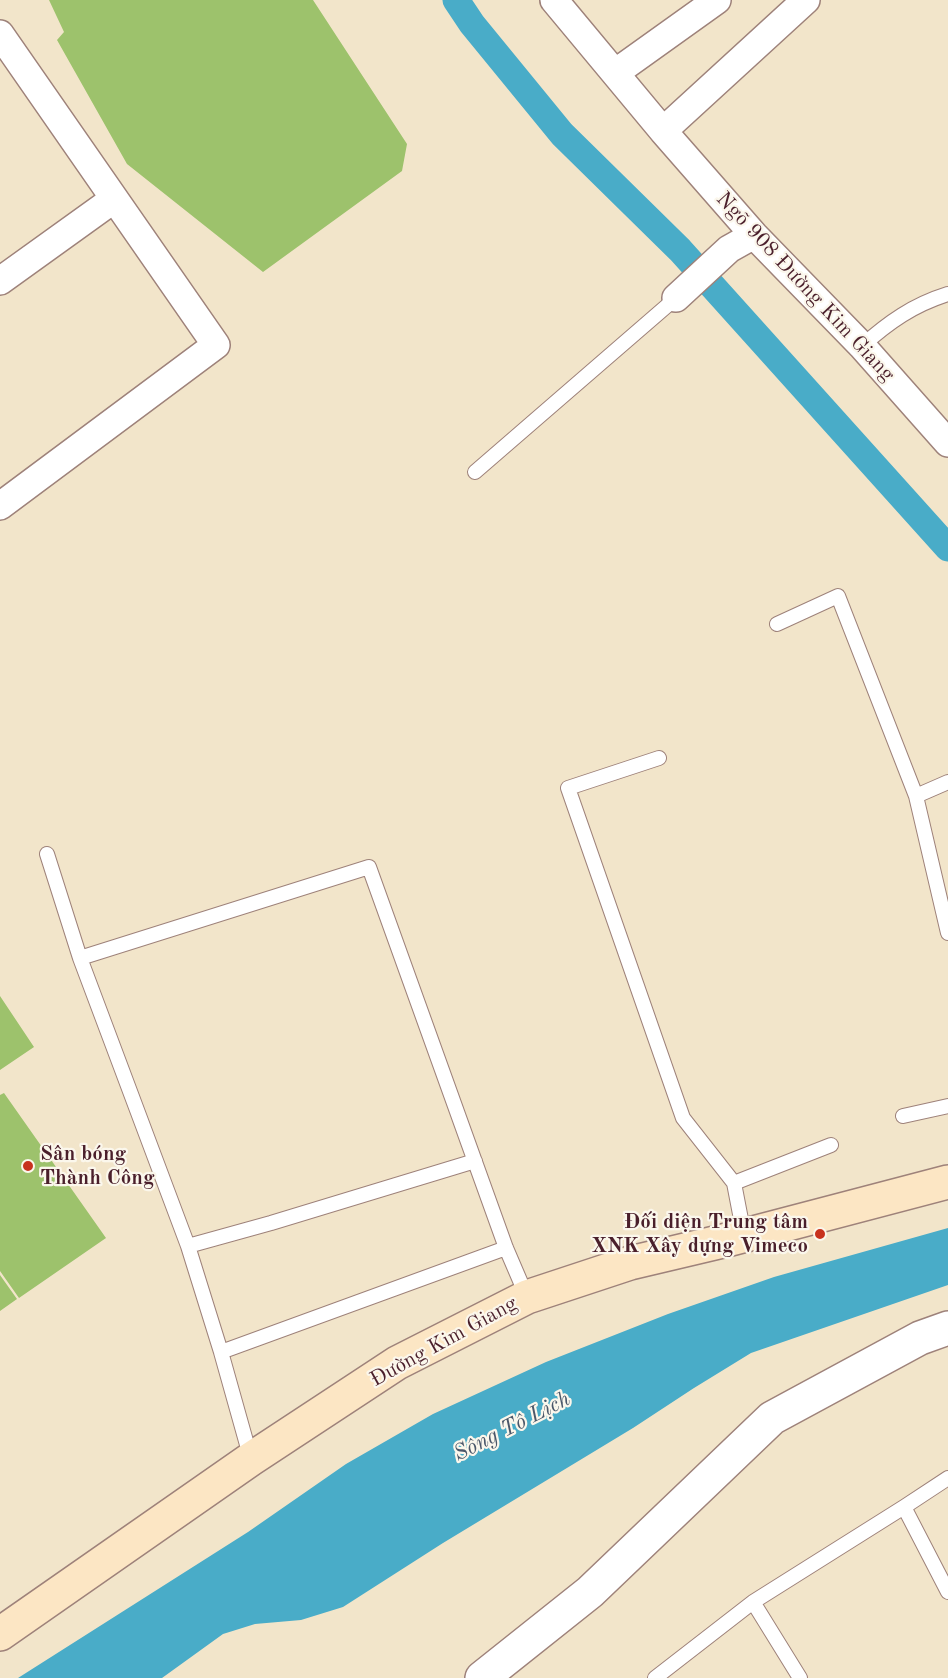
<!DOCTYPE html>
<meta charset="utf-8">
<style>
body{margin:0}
canvas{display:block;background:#f2e5ca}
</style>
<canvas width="948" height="1678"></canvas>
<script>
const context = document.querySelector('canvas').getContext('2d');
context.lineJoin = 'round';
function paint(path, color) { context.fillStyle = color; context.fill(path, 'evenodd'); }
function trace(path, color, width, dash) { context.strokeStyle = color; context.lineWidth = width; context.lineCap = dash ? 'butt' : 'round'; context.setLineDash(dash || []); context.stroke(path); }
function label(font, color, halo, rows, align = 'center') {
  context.font = font + ' "Old Standard TT",serif'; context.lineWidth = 4.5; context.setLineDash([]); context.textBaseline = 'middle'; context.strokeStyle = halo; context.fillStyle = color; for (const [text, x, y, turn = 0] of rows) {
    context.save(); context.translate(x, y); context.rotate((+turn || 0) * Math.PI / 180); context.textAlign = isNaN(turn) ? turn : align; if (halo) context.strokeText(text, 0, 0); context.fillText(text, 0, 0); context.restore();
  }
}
paint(new Path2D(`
 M 49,0 L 313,0 L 407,144 L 402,171 L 263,272 L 127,164 L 57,40 L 64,32 Z
 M 0,996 L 34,1047 L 0,1070 Z
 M 4,1093 L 106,1238 L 19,1298 L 0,1271 L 0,1095 Z
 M 0,1275 L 17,1299 L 0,1311 Z`), '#9dc26c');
paint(new Path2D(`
 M 948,1228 L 948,1285 L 751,1353 L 694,1388 L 633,1428 L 443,1543 L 343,1607 L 301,1620 L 255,1624 L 223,1634 L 162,1678 L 18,1678 L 248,1532 L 346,1464 L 433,1414 L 546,1362 L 668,1314 L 774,1277 Z`), '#49acc8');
trace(new Path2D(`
 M 456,0 L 472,24 L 562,134 L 680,250 L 948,548`), '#49acc8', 27);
const service = new Path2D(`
 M 862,346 C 889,322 913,305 948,294
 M 475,472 L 676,298
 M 777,624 L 838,596 L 916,796 L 948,933
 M 659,758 L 568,788 L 683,1118 L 734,1183 L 744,1235
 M 916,796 L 948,782
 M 47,854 L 80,958 L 188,1246 L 221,1352 L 251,1459
 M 80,958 L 369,867 L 506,1248 L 527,1297
 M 903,1116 L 948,1106
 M 734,1183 L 831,1145
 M 188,1246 L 271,1223 L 475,1161
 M 221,1352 L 506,1248
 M 904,1507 L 948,1592
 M 753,1602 L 800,1678
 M 655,1678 L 753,1602 L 904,1507 L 948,1478`);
const minor = new Path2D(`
 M 554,0 L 663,131 L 754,235 L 862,346 L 948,443
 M 0,34 L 216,345 L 0,506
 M 615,73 L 717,0
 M 663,131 L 806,0
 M 0,281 L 114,199
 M 676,298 L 729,249 L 754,235`);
const tertiary = new Path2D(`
 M 482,1678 L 590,1592 L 772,1418 L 920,1338 L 948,1328`);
const secondary = new Path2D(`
 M 0,1634 L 251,1459 L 397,1363 L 527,1297 L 630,1263 L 723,1241 L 948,1182`);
trace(service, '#9e827a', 16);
trace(minor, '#9e827a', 30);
trace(tertiary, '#9e827a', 36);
trace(secondary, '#9e827a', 36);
trace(service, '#fff', 14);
trace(minor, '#fff', 27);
trace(tertiary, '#fff', 33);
trace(secondary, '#fce6c4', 33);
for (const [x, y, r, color] of [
 [28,1166,6,"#c8321e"],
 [820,1234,6,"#c8321e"]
]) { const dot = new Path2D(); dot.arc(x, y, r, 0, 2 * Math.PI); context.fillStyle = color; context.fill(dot); trace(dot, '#fbf7ec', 2); }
label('21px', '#4a1f2b', '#fbf7ec', [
 ["Ngõ 908 Đường Kim Giang",805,287,47],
 ["Đường Kim Giang",444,1342,-29]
]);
label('bold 21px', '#4a1f2b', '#fbf7ec', [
 ["Sân bóng",40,1154],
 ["Thành Công",40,1178],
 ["Đối diện Trung tâm",808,1222,"right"],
 ["XNK Xây dựng Vimeco",808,1246,"right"]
], 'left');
label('italic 22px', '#4a576a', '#fbf7ec', [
 ["Sông Tô Lịch",512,1427,-27]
]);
</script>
